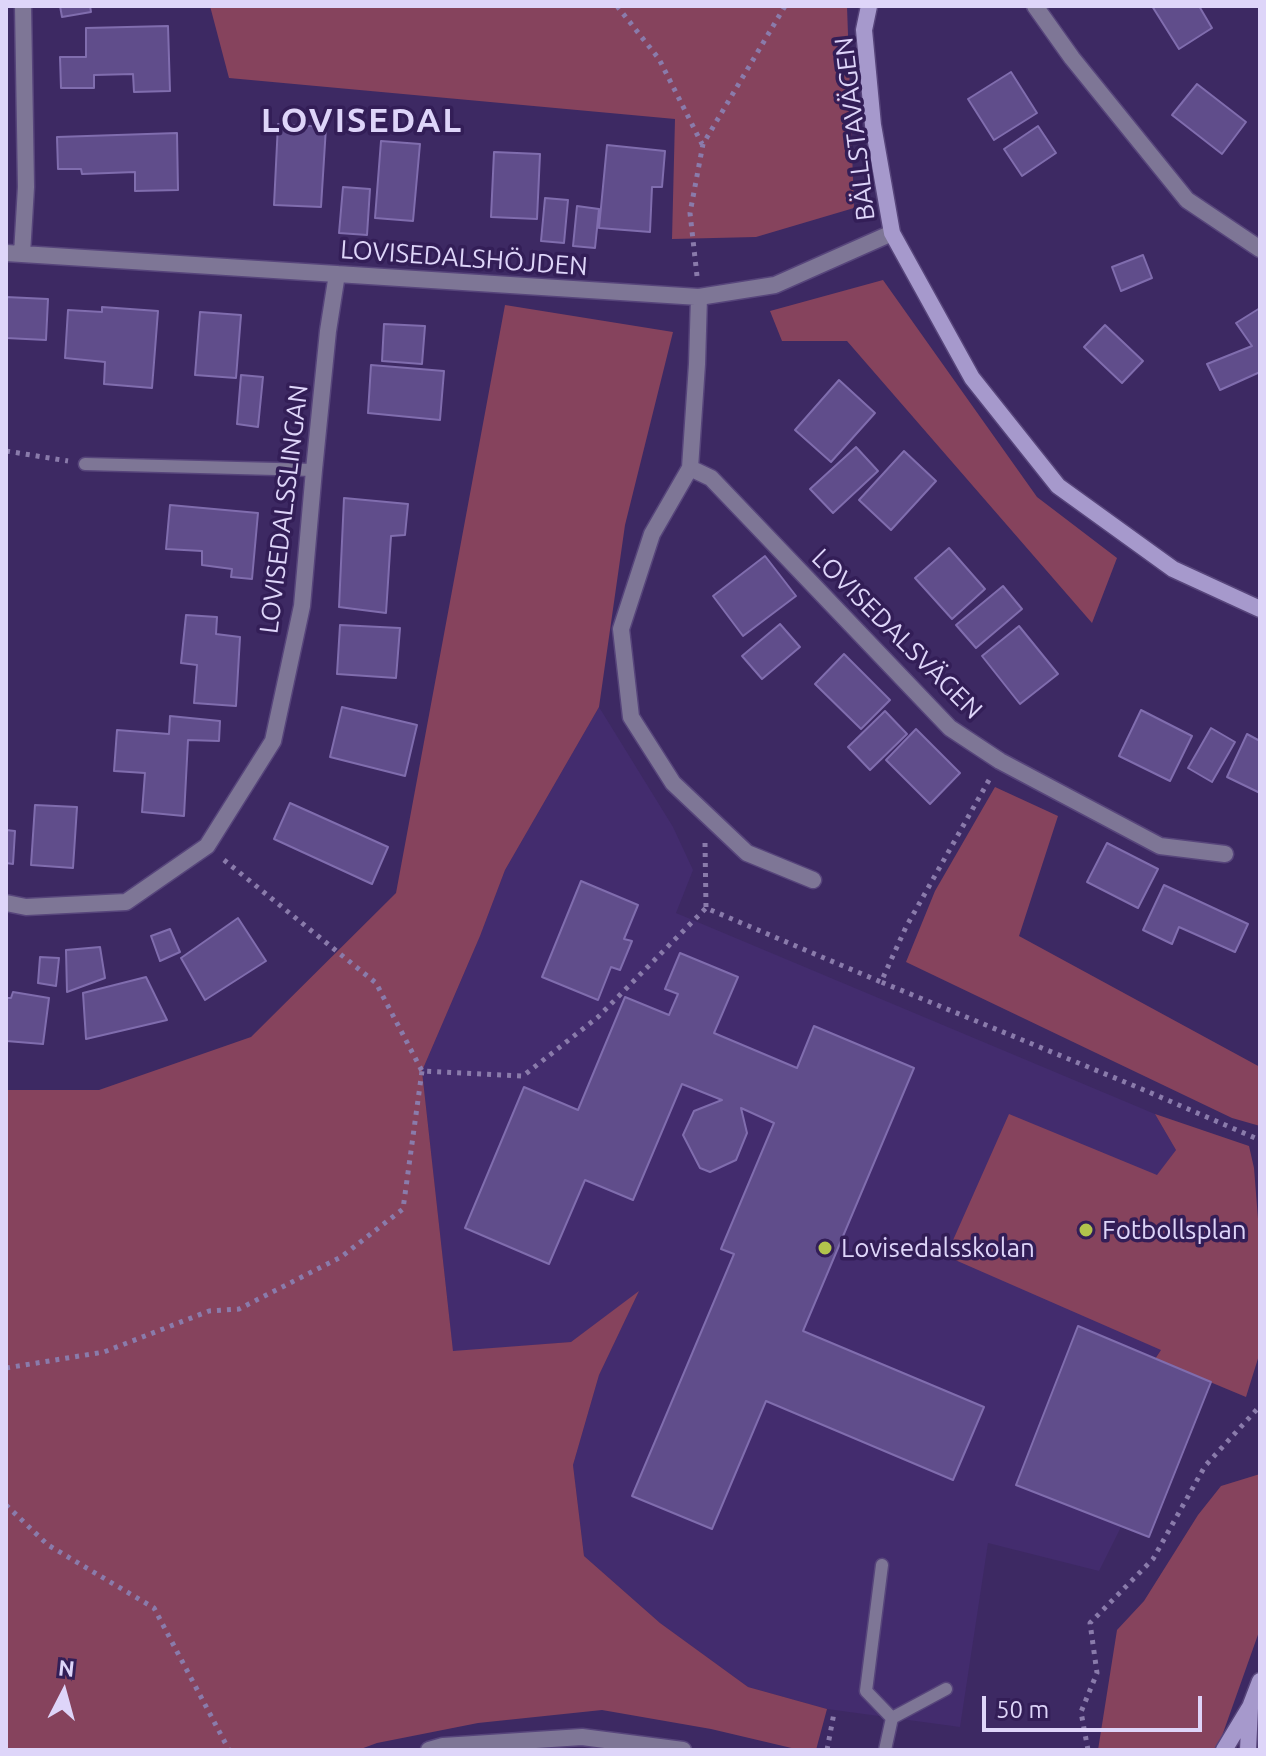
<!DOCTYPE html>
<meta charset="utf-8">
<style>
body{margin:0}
#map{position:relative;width:1266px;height:1756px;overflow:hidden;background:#3d2963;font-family:Ubuntu,sans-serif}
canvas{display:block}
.frame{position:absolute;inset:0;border:8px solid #ded5f9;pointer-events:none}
.north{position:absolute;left:24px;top:1652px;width:80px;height:80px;-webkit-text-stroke:6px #331e57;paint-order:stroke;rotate:6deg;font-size:22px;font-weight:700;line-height:32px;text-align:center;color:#ded5f9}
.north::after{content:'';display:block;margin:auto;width:28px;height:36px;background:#ded5f9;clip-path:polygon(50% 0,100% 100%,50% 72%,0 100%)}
.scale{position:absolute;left:982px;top:1696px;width:220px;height:36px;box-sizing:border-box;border:4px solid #ded5f9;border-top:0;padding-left:10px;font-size:24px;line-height:28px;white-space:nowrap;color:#ded5f9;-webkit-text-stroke:6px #331e57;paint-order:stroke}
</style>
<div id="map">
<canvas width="1266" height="1756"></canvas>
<div class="frame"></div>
<div class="north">N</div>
<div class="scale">50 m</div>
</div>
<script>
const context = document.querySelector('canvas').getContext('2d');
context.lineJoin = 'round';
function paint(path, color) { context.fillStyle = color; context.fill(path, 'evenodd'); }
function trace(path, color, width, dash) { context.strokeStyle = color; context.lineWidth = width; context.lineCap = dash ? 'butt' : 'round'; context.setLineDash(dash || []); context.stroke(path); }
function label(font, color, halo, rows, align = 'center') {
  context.font = font + ' Ubuntu,sans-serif'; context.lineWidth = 7; context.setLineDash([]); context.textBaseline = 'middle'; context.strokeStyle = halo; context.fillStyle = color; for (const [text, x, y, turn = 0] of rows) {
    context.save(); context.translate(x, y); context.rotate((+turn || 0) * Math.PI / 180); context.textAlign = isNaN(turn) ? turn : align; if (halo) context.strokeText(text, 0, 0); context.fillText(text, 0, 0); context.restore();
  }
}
paint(new Path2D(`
 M 599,707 L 673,827 L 693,870 L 676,913 L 1155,1114 L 1176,1150 L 1158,1175 L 1226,1204 L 1167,1342 L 1155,1358 L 1211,1382 L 1149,1537 L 1121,1527 L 1099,1571 L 988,1543 L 960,1727 L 827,1709 L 748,1687 L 660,1623 L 584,1556 L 573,1465 L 599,1375 L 638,1293 L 571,1342 L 453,1352 L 422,1071 L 480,936 L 505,870 Z`), '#432c6e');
paint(new Path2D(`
 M 210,6 L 847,6 L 854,208 L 756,237 L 672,239 L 675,119 L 229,78 Z
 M 883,280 L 1037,497 L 1117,558 L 1092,623 L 847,341 L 782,341 L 770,311 Z
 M 505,305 L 673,332 L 625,525 L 599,707 L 505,870 L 480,936 L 422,1071 L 453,1351 L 571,1342 L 639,1291 L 599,1375 L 573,1465 L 584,1556 L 660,1623 L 748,1687 L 827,1709 L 816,1750 L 800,1750 L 711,1729 L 602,1710 L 478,1723 L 377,1743 L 358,1750 L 6,1750 L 6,1090 L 99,1090 L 251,1037 L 396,893 Z
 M 995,787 L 1058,816 L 1019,936 L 1260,1067 L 1260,1126 L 1232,1118 L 906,962 L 935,891 Z
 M 1009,1114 L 1157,1175 L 1176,1150 L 1155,1114 L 1249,1146 L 1254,1168 L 1260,1244 L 1260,1352 L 1246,1397 L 1155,1359 L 1161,1350 L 946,1256 Z
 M 1260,1474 L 1260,1629 L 1217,1750 L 1098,1750 L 1117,1630 L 1144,1601 L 1198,1515 L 1221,1486 Z`), '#86435d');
const building = new Path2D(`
 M 60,6 L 90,6 L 91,12 L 62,17 Z
 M 1152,6 L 1199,6 L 1212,28 L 1179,49 Z
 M 168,26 L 170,91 L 134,92 L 133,74 L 94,75 L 94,88 L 61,88 L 60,57 L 86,57 L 86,28 Z
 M 1011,72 L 1037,113 L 994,140 L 968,99 Z
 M 1197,84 L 1246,122 L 1222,154 L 1172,115 Z
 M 278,124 L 326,127 L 321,207 L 274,205 Z
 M 1038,126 L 1056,153 L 1022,176 L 1004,149 Z
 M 177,133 L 178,190 L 135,191 L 135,172 L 82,174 L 81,169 L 58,169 L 57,137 Z
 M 381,141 L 420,144 L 413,221 L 375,218 Z
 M 607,145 L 665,151 L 662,187 L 652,187 L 650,232 L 599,228 Z
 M 494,152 L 540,154 L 537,219 L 491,217 Z
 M 343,187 L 370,189 L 367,235 L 339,233 Z
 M 545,198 L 568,200 L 564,243 L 541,241 Z
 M 577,206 L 599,209 L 595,248 L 573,246 Z
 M 1143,255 L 1152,278 L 1121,291 L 1112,267 Z
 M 6,297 L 48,299 L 46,340 L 6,338 Z
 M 102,307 L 158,311 L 152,388 L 104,384 L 105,362 L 65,358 L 68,310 L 102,312 Z
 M 1260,308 L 1260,372 L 1220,390 L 1207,364 L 1252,346 L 1236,323 Z
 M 200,312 L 241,315 L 236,378 L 195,375 Z
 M 384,324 L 425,326 L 422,364 L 382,361 Z
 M 1105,325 L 1143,361 L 1122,383 L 1084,347 Z
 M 371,365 L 444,371 L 440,420 L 368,413 Z
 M 241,375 L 263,377 L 258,427 L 237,424 Z
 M 839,380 L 875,413 L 831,462 L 795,430 Z
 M 856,447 L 878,471 L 833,513 L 810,489 Z
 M 904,451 L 936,481 L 891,530 L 859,500 Z
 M 344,498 L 408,504 L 405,535 L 391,536 L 386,613 L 339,607 Z
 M 170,505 L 258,513 L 252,579 L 231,577 L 232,569 L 202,565 L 202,551 L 166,549 Z
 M 949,548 L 985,589 L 952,619 L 915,578 Z
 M 765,556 L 796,596 L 743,636 L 713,596 Z
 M 1003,586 L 1022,609 L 976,648 L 956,625 Z
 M 186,615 L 217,617 L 216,634 L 240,637 L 236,706 L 194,703 L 197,665 L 181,663 Z
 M 780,624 L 800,647 L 762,679 L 742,656 Z
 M 340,625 L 400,628 L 396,678 L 337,674 Z
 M 1019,626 L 1058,674 L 1020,704 L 982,656 Z
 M 844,654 L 890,700 L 861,729 L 815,684 Z
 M 342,707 L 417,725 L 405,776 L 330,757 Z
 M 1141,710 L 1192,736 L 1170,781 L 1119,756 Z
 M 885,711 L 907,734 L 870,770 L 848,747 Z
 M 170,716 L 220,721 L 219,741 L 188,740 L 184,816 L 142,812 L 145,773 L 114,771 L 117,730 L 169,734 Z
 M 1211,728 L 1235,742 L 1212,782 L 1188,768 Z
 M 916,729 L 960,773 L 930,804 L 886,760 Z
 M 1247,734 L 1260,741 L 1260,793 L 1227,777 Z
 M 290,803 L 388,847 L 372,884 L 274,839 Z
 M 35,805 L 77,807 L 73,868 L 31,865 Z
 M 6,830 L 15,831 L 13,864 L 6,863 Z
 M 1107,843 L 1158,869 L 1138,908 L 1087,882 Z
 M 581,881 L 638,905 L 624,939 L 632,941 L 620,970 L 611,967 L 598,1000 L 542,977 Z
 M 1164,885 L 1248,924 L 1235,952 L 1179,927 L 1172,944 L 1143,930 Z
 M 238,918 L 266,961 L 205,1000 L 181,958 Z
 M 170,929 L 180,952 L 160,961 L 151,936 Z
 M 100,947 L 105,978 L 67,992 L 66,950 Z
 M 680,953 L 738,977 L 714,1033 L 797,1068 L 814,1026 L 914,1068 L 803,1331 L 984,1407 L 953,1480 L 766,1401 L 712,1529 L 632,1496 L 734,1254 L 721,1249 L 774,1123 L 741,1108 L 747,1133 L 736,1160 L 710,1172 L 700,1168 L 683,1135 L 694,1111 L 722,1100 L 682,1084 L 633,1200 L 585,1180 L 549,1264 L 465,1228 L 524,1087 L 578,1110 L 625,997 L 669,1015 L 678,994 L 665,989 Z
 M 40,957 L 59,958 L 56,986 L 38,983 Z
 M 146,977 L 167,1020 L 86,1039 L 83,993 Z
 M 13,992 L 49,998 L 43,1044 L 6,1041 L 6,998 L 11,998 Z
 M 1078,1326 L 1211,1382 L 1149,1537 L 1016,1485 Z`);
paint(building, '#604d8b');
trace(building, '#806dae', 2);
const lane = new Path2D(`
 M 85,464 L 314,470
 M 882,1565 L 866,1691 L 892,1718
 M 885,1750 L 892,1718 L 946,1689`);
const street = new Path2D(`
 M 1035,6 L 1072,58 L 1187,200 L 1260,249
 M 6,253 L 699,297 L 775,285 L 892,233
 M 22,254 L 26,187 L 23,6
 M 699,297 L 697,364 L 690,468 L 711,478 L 950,728 L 1000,761 L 1160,846 L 1225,854
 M 690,468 L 652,534 L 621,629 L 631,717 L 673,783 L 747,853 L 813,880
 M 6,903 L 26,907 L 126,902 L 207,846 L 273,741 L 302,606 L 314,470 L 328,331 L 337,274
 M 429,1750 L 443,1746 L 582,1737 L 683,1750`);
const secondary = new Path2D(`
 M 869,6 L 864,30 L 873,125 L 892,233 L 972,378 L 1058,486 L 1173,569 L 1260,609
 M 1224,1750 L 1250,1707 L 1260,1681
 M 1248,1750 L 1250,1708`);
trace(lane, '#57457b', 15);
trace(street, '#57457b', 19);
trace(secondary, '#57457b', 19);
trace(new Path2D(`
 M 617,6 L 659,59 L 702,144
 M 697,276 L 690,213 L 703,144 L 785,6
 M 6,451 L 68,461
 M 989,780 L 906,927 L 881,982 L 1137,1087 L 1260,1140
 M 705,843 L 706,908 L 881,982
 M 224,860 L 376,983 L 422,1071 L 523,1076 L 598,1017 L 706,908
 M 6,1368 L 104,1352 L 209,1311 L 239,1309 L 341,1257 L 403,1209 L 422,1071
 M 6,1505 L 48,1545 L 154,1608 L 229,1750
 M 827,1750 L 834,1713
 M 1088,1750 L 1081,1712 L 1097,1673 L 1090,1623 L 1153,1559 L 1205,1466 L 1260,1406`), '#8a7bab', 5, [4, 6]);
trace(lane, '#7e7696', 12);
trace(street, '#7e7696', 16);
trace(secondary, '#a699cc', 16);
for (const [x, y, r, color] of [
 [1086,1230,8,"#b2c34c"],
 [825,1248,8,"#b2c34c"]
]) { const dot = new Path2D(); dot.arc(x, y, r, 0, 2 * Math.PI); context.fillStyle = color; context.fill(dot); trace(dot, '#331e57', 3); }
label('26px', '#ded5f9', '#331e57', [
 ["BÄLLSTAVÄGEN",855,129,-97],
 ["LOVISEDALSHÖJDEN",464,258,4],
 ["LOVISEDALSSLINGAN",284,509,-83],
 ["LOVISEDALSVÄGEN",897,634,45]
]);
label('26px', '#ded5f9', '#331e57', [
 ["Fotbollsplan",1102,1230],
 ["Lovisedalsskolan",841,1248]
], 'left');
context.letterSpacing = '2px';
label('bold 34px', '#ded5f9', '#331e57', [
 ["LOVISEDAL",362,121]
]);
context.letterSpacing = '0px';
</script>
